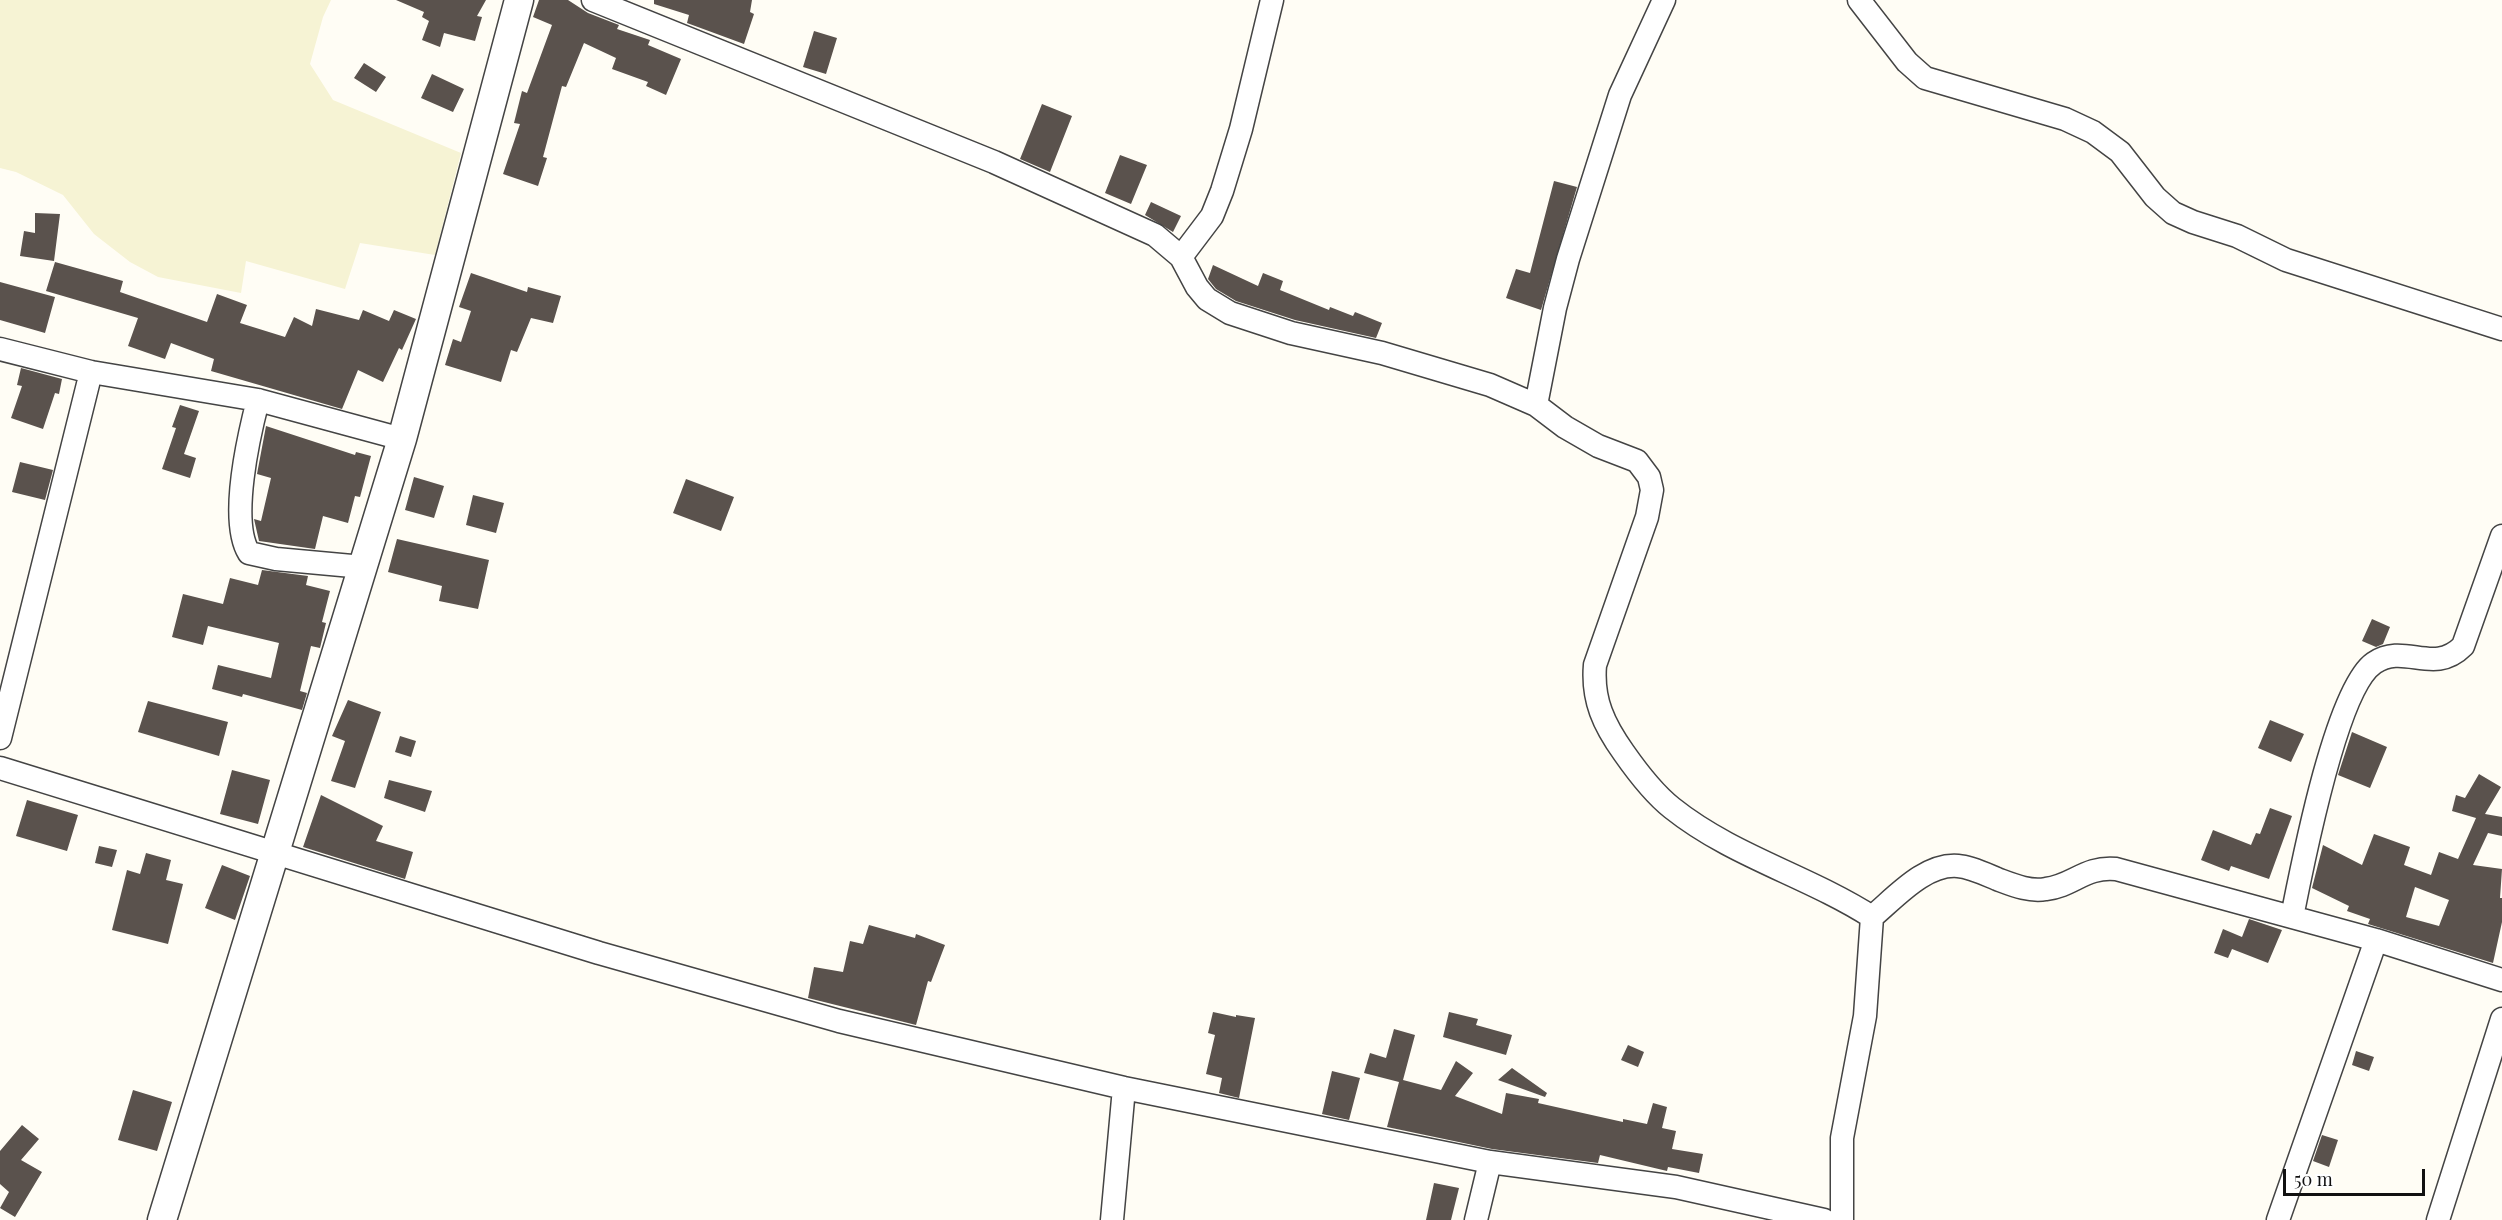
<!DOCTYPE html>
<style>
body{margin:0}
#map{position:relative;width:2502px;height:1220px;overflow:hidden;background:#fffdf5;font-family:"Playfair Display",serif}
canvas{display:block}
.scale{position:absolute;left:2283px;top:1169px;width:142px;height:27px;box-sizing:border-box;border:3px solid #111;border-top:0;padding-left:8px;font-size:18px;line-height:21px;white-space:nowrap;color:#111;-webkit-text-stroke:4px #fff;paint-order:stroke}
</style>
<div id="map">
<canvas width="2502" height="1220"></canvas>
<div class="scale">50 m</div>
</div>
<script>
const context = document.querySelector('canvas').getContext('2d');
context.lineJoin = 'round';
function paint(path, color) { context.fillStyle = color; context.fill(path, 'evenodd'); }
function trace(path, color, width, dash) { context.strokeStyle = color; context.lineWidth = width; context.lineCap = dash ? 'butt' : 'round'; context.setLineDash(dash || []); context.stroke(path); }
paint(new Path2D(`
 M 0,0 L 331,0 L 323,17 L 310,64 L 333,100 L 461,153 L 435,255 L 360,243 L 345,289 L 246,261 L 241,293 L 158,277 L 130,262 L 94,234 L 63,195 L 16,172 L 0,168 Z`), '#f6f3d4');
paint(new Path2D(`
 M 396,0 L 486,0 L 477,16 L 482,17 L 475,41 L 444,33 L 440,47 L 422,40 L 429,21 L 422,17 L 424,12 Z
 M 539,0 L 568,0 L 588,13 L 619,25 L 617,29 L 650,40 L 648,45 L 681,59 L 666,95 L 646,86 L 648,82 L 612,69 L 616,58 L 584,43 L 566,87 L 562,86 L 543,157 L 547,158 L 538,186 L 503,174 L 520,124 L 514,123 L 522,91 L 527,93 L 552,25 L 533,17 Z
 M 654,0 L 752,0 L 750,12 L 754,14 L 744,44 L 687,23 L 689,15 L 654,4 Z
 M 814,31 L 837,38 L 826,74 L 803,67 Z
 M 364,63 L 386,77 L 376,92 L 354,78 Z
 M 432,74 L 464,89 L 453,112 L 421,98 Z
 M 1042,104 L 1072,116 L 1050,172 L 1020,159 Z
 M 1120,155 L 1147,165 L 1131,204 L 1105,193 Z
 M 1554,181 L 1577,187 L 1541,310 L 1506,298 L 1516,269 L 1530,273 Z
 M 1151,202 L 1181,216 L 1173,232 L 1145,215 Z
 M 35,213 L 60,214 L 54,261 L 20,256 L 24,231 L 35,233 Z
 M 55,262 L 123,281 L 120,292 L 207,322 L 217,294 L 247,305 L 240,323 L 285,337 L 294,317 L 312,326 L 316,309 L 359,320 L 363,310 L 389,321 L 394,310 L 416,319 L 402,350 L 399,348 L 383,382 L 358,370 L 342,409 L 211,371 L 214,359 L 171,343 L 165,359 L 128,346 L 138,318 L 46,291 Z
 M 1213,265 L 1258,286 L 1263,273 L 1283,281 L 1280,290 L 1329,310 L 1330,307 L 1353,316 L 1355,312 L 1382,323 L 1376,338 L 1295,320 L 1236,301 L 1216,289 L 1208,279 Z
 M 471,273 L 527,292 L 528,287 L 561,296 L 553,323 L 531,318 L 517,352 L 511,350 L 501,382 L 445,365 L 453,339 L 461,342 L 471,311 L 459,307 Z
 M 0,282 L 55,297 L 45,333 L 0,320 Z
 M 21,368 L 62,379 L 59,394 L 55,393 L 43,429 L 11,418 L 22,386 L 17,385 Z
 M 180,405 L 199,411 L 184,454 L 196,458 L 190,478 L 162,469 L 176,428 L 172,427 Z
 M 266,426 L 355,455 L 356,452 L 371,456 L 360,497 L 355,496 L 348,523 L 323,516 L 315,549 L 259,541 L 254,519 L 261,521 L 271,478 L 257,474 Z
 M 20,462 L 53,470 L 45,500 L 12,492 Z
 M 414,477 L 444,486 L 434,518 L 405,510 Z
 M 686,479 L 734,497 L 721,531 L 673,513 Z
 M 473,495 L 504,503 L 496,533 L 466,525 Z
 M 397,539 L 489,560 L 478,609 L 439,601 L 442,586 L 388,572 Z
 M 262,570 L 308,576 L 306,585 L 330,591 L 322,622 L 326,623 L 320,648 L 311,646 L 300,691 L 307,693 L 302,710 L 243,694 L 242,697 L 212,689 L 218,665 L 271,678 L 279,643 L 208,626 L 203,645 L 172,637 L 183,594 L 223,604 L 230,578 L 258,585 Z
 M 2372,619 L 2390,627 L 2383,644 L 2376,647 L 2362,641 Z
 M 348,700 L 381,712 L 355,788 L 331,781 L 345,741 L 332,736 Z
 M 148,701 L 228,722 L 219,756 L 138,732 Z
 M 2270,720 L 2304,734 L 2291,762 L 2258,748 Z
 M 2352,732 L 2387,747 L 2370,788 L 2338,775 Z
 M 400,736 L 416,741 L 411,757 L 395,752 Z
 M 232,770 L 270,780 L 258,824 L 220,814 Z
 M 2479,774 L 2501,787 L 2485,814 L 2502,817 L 2502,836 L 2488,833 L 2473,865 L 2502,869 L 2500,898 L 2502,898 L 2502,922 L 2493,963 L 2368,924 L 2370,919 L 2347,911 L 2349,906 L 2312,888 L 2323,845 L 2362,865 L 2374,834 L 2410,847 L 2404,865 L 2431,875 L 2439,852 L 2458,859 L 2476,818 L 2452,811 L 2456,795 L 2465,798 ZM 2415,887 L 2449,900 L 2439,926 L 2406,917 Z
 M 389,780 L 432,791 L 425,812 L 384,798 Z
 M 321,795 L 383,826 L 376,841 L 413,852 L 405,879 L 303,847 Z
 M 27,800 L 78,815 L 67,851 L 16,836 Z
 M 2270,808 L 2292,816 L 2269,879 L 2231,866 L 2229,871 L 2201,860 L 2213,830 L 2251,845 L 2256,833 L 2260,834 Z
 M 99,846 L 117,850 L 112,867 L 95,863 Z
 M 146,853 L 171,860 L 166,880 L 183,884 L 168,944 L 112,930 L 127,870 L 140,874 Z
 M 222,865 L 250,876 L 235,920 L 205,908 Z
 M 2249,919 L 2282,930 L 2268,963 L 2232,949 L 2228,958 L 2214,953 L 2223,929 L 2242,937 Z
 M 869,925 L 915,938 L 916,934 L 945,945 L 931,982 L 928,981 L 916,1025 L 808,998 L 814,967 L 843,972 L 850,941 L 863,944 Z
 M 1213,1012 L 1236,1017 L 1236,1015 L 1255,1018 L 1239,1098 L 1219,1093 L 1222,1078 L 1206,1074 L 1215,1035 L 1208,1033 Z
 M 1449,1012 L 1478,1019 L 1476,1025 L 1512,1035 L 1506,1055 L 1443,1037 Z
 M 1394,1029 L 1415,1035 L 1403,1080 L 1441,1090 L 1456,1061 L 1473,1073 L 1455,1096 L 1502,1114 L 1506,1093 L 1539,1099 L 1538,1103 L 1623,1122 L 1623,1119 L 1647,1124 L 1653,1103 L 1667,1107 L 1662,1128 L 1676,1131 L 1672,1149 L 1703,1154 L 1699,1173 L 1668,1167 L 1667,1171 L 1600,1155 L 1598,1163 L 1492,1149 L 1387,1127 L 1399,1082 L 1364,1073 L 1370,1053 L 1386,1058 Z
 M 1628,1045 L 1644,1052 L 1638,1067 L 1621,1060 Z
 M 2356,1051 L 2374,1057 L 2369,1071 L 2352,1065 Z
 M 1512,1068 L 1547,1093 L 1545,1097 L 1498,1080 Z
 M 1332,1071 L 1360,1078 L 1349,1120 L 1322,1114 Z
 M 133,1090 L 172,1102 L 157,1151 L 118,1140 Z
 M 22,1125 L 39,1139 L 21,1160 L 42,1172 L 15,1217 L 0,1208 L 9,1192 L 0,1184 L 0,1151 Z
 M 2322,1135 L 2338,1140 L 2329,1167 L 2313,1161 Z
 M 1434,1183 L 1459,1188 L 1451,1220 L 1426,1220 Z`), '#5a524d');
const minor = new Path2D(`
 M 593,0 L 994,162 L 1155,235 L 1181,257 L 1197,287 L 1207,299 L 1230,313 L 1291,333 L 1382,353 L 1490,385 L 1536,405 L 1565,427 L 1598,446 L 1637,461 L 1649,477 L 1652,490 L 1647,517 L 1595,665 C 1592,700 1604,725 1624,753 C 1638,773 1653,793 1672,808 C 1732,856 1808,876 1872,917
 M 1859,0 L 1907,62 L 1925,78 L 2065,119 L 2093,132 L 2120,152 L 2155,197 L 2173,213 L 2193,222 L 2237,236 L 2286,260 L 2502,329
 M 1181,257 L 1212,216 L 1222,191 L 1241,129 L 1272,0
 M 0,349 L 91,372 L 258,400 L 402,439
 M 258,400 C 249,435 229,521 249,553 L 276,559 L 363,567
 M 1536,405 L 1555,308 L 1568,259 L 1620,95 L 1664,0
 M 0,738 L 91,372
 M 0,768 L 599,953 L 839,1021 L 1124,1088 L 1490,1162 L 1676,1187 L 1824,1220
 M 2292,917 C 2302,867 2336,689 2374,663 C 2405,642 2433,676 2463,646 L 2502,536
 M 1112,1220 L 1124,1088
 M 1476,1220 L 1490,1162
 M 1842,1220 L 1842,1138 L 1865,1016 L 1872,917 C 1895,898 1925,863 1958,866 C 1971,867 1985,874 1997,879 C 2013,885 2029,892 2046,889 C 2073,886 2085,866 2116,869 L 2376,940 L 2502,980
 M 2278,1220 L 2376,940
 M 2438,1220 L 2502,1019`);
const tertiary = new Path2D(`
 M 162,1220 L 402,439 L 519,0`);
trace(minor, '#444', 25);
trace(tertiary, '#444', 31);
trace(minor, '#fff', 22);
trace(tertiary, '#fff', 28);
</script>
